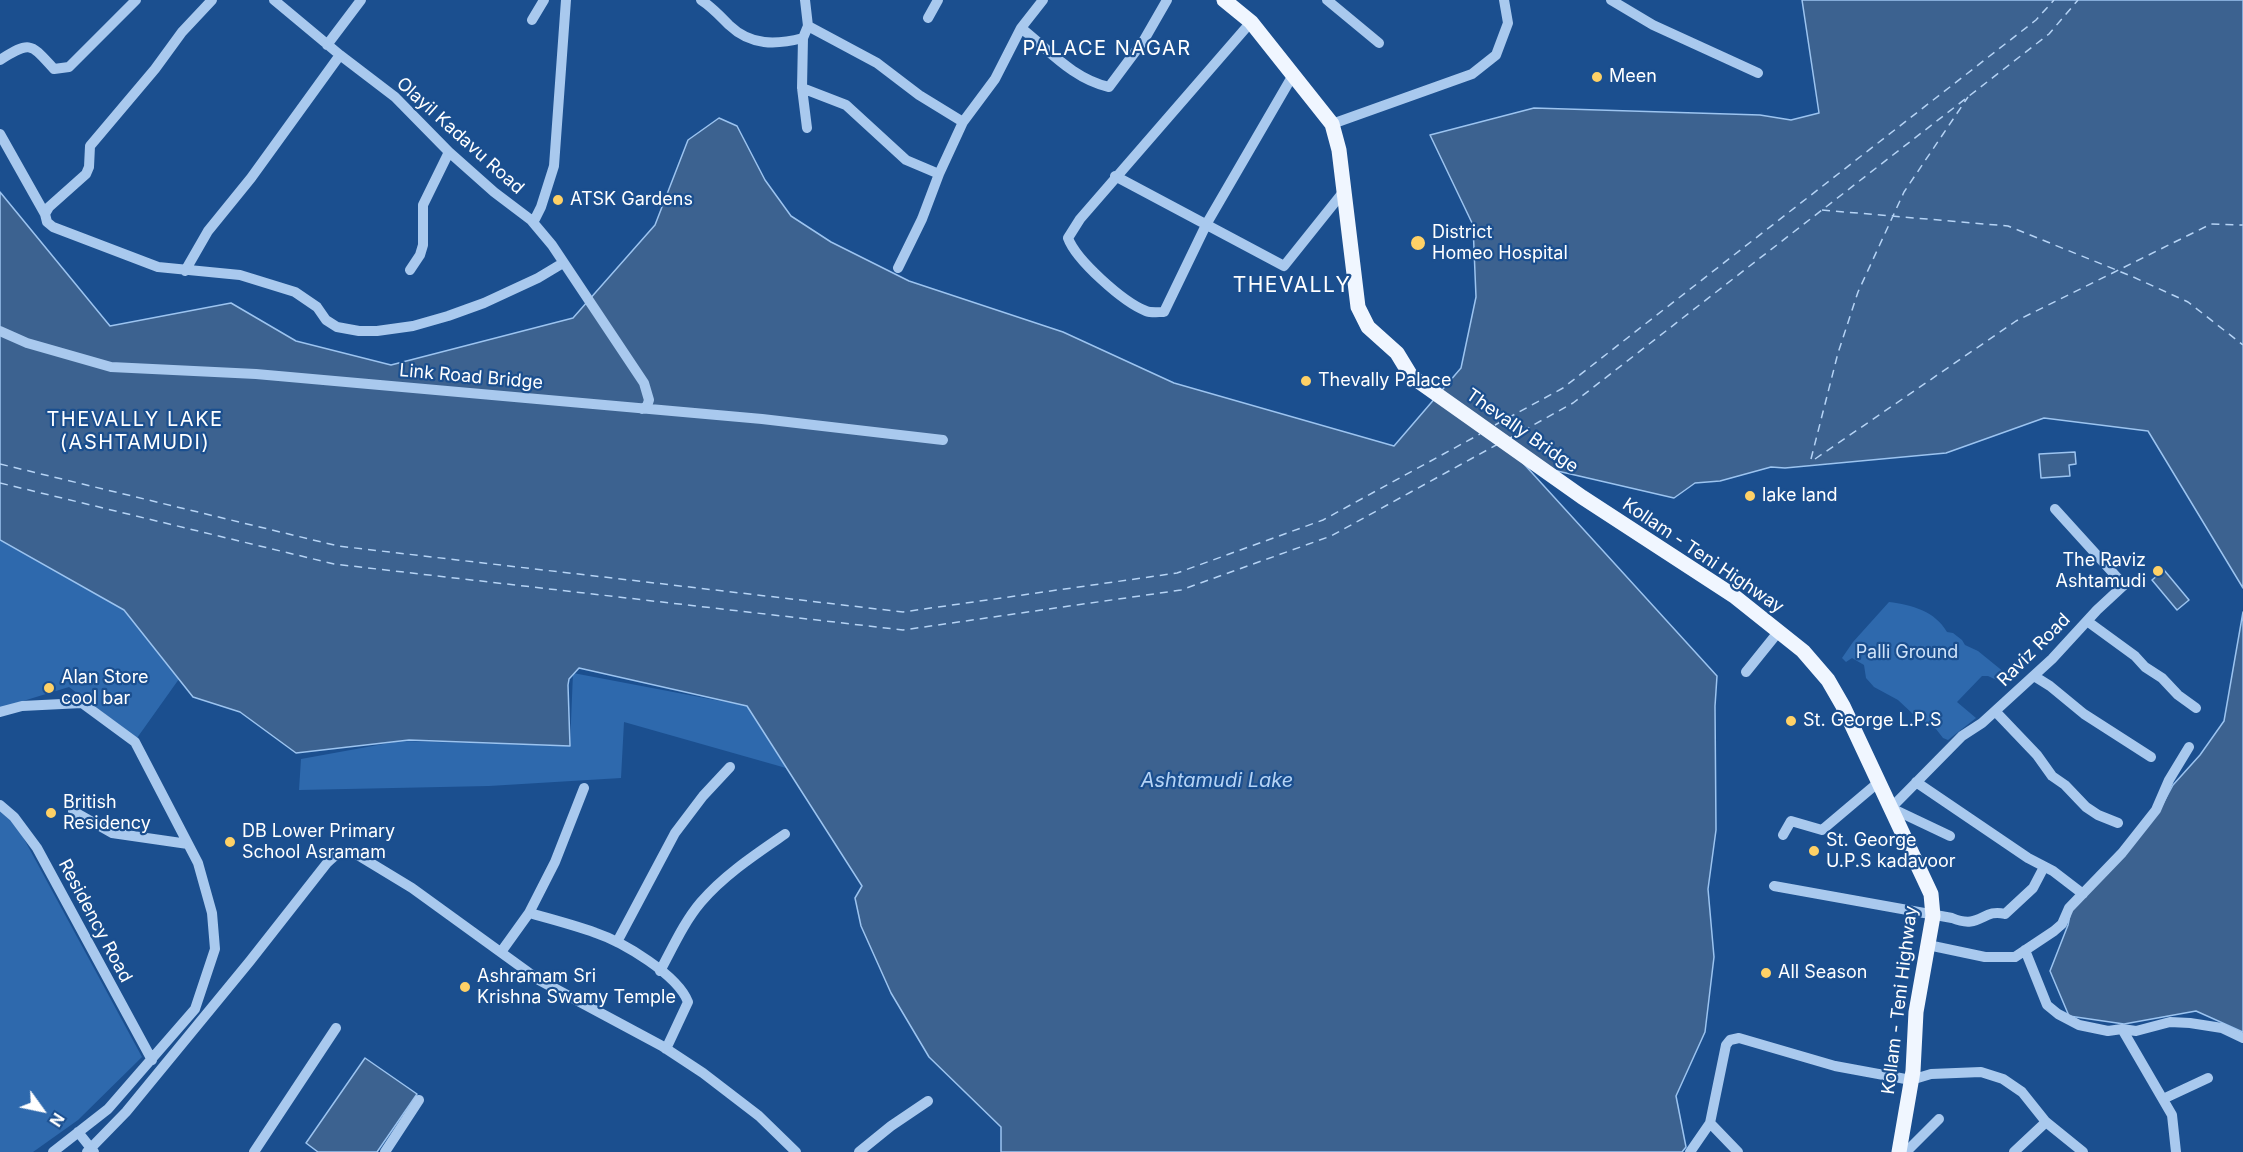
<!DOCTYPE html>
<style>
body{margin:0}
#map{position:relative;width:2243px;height:1152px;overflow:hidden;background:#1b4f8f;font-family:Inter,sans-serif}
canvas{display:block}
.north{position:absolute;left:12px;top:1080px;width:60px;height:60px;-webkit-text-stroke:4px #1b4f8f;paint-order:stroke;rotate:123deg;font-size:16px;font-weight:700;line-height:24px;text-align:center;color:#fff}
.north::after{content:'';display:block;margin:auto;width:21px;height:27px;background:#fff;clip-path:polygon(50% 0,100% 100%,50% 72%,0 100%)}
</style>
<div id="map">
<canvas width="2243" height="1152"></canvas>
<div class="north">N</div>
</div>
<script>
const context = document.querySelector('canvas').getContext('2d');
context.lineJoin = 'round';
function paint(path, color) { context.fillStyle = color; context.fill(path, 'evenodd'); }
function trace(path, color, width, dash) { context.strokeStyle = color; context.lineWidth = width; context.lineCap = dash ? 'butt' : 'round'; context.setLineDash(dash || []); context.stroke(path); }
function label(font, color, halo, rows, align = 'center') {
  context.font = font + ' Inter,sans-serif'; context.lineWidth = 4.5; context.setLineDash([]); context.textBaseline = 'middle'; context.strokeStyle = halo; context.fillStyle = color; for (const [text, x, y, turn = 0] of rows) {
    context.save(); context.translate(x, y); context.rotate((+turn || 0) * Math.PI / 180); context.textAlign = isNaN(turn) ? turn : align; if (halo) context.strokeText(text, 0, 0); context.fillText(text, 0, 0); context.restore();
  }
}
paint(new Path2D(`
 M 0,540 L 124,610 L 179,679 L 137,738 L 69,687 L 0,708 Z
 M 1889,602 C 1912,605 1935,611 1947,632 L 1953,633 L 1962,640 L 1965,645 L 1978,651 L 2010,677 L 2003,683 L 1988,676 L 1982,676 L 1957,702 L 1976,718 L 1948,740 L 1943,738 L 1936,729 L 1914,715 L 1898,700 L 1874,687 L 1866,678 L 1864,665 L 1852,658 L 1846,662 L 1842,658 L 1853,642 Z
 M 573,673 L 747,706 L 786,768 L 624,722 L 621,778 L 489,786 L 299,790 L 301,759 L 400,741 L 570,746 Z
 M 0,810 L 10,813 L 142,1057 L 78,1120 L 33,1152 L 0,1152 Z`), '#2e69ad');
const water = new Path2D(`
 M 1802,0 L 2243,0 L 2243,588 L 2148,431 L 2044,418 L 1946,453 L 1785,468 L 1771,467 L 1720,481 L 1695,483 L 1674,498 L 1523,463 L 1717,676 L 1715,706 L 1716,830 L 1708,889 L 1714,957 L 1705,1032 L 1676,1096 L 1686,1147 L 1682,1152 L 1001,1152 L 1001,1127 L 929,1057 L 891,993 L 861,926 L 855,898 L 862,886 L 747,706 L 579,668 L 569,679 L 568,685 L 570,746 L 409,740 L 296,753 L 240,712 L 193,697 L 124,610 L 0,540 L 0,192 L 110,326 L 231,303 L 296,341 L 391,365 L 573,318 L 655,225 L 688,140 L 719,118 L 737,126 L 765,180 L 791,216 L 831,242 L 909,281 L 1063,332 L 1174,383 L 1394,446 L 1461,368 L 1476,297 L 1473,225 L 1430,135 L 1534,108 L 1760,115 L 1791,120 L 1819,113 Z
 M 2075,452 L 2076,464 L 2069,465 L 2070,476 L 2041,478 L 2039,454 Z
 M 2164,570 L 2189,600 L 2177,610 L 2152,580 Z
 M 2243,612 L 2243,1032 L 2196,1011 L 2124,1024 L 2069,1016 L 2050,971 L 2068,925 L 2071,910 L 2159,811 L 2173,785 L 2200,755 L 2224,721 Z
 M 365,1058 L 417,1094 L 377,1152 L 318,1152 L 306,1143 Z`);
paint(water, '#3c6290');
trace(water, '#9cc4f0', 1.5);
trace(new Path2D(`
 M 1822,210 L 2008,226 L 2131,276 L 2188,302 L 2243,345
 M 1495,425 L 1563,388 L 2036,20 L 2054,0
 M 1510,438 L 1573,403 L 2049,34 L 2078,0
 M 1811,459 L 1838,353 L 1858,292 L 1904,192 L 1968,97
 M 1815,459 L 2016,321 L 2211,224 L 2243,225
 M 0,464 L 338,546 L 903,612 L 1177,573 L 1323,520 L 1480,434
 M 0,483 L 334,564 L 903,630 L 1181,590 L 1331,536 L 1498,444`), '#b5d3f5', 1.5, [8, 6]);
trace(new Path2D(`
 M 212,0 L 182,32 L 155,69 L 90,146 L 89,167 L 86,174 L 49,207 L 45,214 L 47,222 L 53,227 L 158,267 L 240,275 L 295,292 L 317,307 L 326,320 L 337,327 L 359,331 L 377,331 L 413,326 L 448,316 L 484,303 L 538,278 L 563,263
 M 274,0 L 340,55 L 395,97 L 449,152 L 494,192 L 531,220 L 535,219 L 541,207 L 554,166 L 566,0
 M 701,0 C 712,7 719,15 729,25 C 751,46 776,45 803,38
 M 805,0 L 808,26 L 803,38 L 802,88 L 807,128
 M 1327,0 L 1379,43
 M 1611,0 L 1653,25 L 1758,73
 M 928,18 L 938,0
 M 532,20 L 544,0
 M 1251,22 L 1080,219 L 1068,238 C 1076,260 1123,302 1146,311 C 1151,313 1158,312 1164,312 L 1207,223 L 1293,75
 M 808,26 L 877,63 L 919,95 L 963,122
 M 1021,28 C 1049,50 1073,79 1109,87 L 1144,40 L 1167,0
 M 327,45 L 361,0
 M 0,60 C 31,40 31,44 54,69 L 69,67 L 136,0
 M 802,88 L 846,105 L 906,160 L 939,174 L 963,122 L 995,79 L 1021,28 L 1043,0
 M 1332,124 L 1472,74 L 1496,55 L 1508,23 L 1504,0
 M 0,134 L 45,214
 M 1115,176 L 1284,266 L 1344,191
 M 531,220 L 552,245 L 644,383 L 649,400 L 647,406 L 642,409
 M 898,268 L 922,219 L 939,174
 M 410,270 L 420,255 L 423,245 L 423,205 L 449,152
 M 185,271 L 208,231 L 251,178 L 340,55
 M 0,331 L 27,343 L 111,367 L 256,374 L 762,419 L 943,440
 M 2087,621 L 2135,656 L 2145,667 L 2162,678 L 2178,695 L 2196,708
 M 1746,672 L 1779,631
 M 2034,676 L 2050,686 L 2084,714 L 2151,757
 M 1995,711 L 2037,755 L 2052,776 L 2065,785 L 2086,807 L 2098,815 L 2118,823
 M 0,712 L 22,706 L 82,703 L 135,742 L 198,863 L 212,913 L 215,949 L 195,1009 L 108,1109 L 53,1152
 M 1916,782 L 2028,858 L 2053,871 L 2083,894
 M 0,805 L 14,817 L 37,848 L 152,1060
 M 73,811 L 112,833 L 188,844
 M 1783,835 L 1791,821 L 1822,830 L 1880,781
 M 1950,836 L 1891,808 L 1962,736 L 1982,723 L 2052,659 L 2097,610 L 2124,585 L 2055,509
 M 1774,886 L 1952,918 C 1981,930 1982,908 2005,914 L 2033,888 L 2044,867
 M 529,913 C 551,919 574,925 596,933 C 623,942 678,975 688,1002 L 666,1049
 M 617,942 L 675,833 L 703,796 L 730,767
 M 1928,945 L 1985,957 L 2015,957 L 2054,931 L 2062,924 L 2069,908 L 2122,853 L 2156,810 L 2169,780 L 2189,747
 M 2025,950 L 2047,1005 L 2058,1014 L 2079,1025 L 2108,1031 L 2122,1029 L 2136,1031 L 2170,1022 L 2190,1023 L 2222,1028 L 2243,1038
 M 501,952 L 529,913 L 555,862 L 584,788
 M 660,971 C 673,947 684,922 701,902 C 724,875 756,854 785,834
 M 2122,1029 L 2172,1115 L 2176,1152
 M 2163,1099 L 2208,1078
 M 1710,1123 L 1738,1152
 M 78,1132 L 94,1152
 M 87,1152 L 126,1112 L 250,961 L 327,863 C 337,853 342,850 356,854 L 412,888 L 539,980 L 662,1046 L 703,1073 L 759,1116 L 796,1152
 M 254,1152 L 336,1028
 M 385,1152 L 419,1100
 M 859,1152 L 891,1126 L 928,1101
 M 1690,1152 L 1710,1123 L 1726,1045 L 1730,1040 L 1739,1038 L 1835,1066 L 1911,1080 L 1931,1074 L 1981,1072 L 2003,1079 L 2022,1092 L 2046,1122 L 2083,1152
 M 1906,1152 L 1939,1119
 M 2014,1152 L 2046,1122`), '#a9c9ee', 10);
trace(new Path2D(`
 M 1224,0 L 1251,22 L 1332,124 L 1339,150 L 1358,307 L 1368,327 L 1397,353 L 1411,376 L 1582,497 L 1734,596 L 1803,651 L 1828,680 L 1843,706 L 1931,894 L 1933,916 L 1916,1012 L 1913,1071 L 1899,1152`), '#f0f6ff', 15);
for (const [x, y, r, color] of [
 [1597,77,6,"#ffd166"],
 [558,200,6,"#ffd166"],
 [1418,243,8,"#ffd166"],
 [1306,381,6,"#ffd166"],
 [1750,496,6,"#ffd166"],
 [2158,571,6,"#ffd166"],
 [49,688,6,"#ffd166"],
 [1791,721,6,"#ffd166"],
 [51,813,6,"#ffd166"],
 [230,842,6,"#ffd166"],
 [1814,851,6,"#ffd166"],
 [1766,973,6,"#ffd166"],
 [465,987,6,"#ffd166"]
]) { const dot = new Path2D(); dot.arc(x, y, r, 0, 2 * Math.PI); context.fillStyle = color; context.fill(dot); trace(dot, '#1b4f8f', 2); }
label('18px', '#fff', '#1b4f8f', [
 ["Meen",1609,77],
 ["ATSK Gardens",570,200],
 ["District",1432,233],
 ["Homeo Hospital",1432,254],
 ["Thevally Palace",1318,381],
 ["lake land",1762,496],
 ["The Raviz",2146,561,"right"],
 ["Ashtamudi",2146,582,"right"],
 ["Alan Store",61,678],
 ["cool bar",61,699],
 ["St. George L.P.S",1803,721],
 ["British",63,803],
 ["Residency",63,824],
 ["DB Lower Primary",242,832],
 ["School Asramam",242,853],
 ["St. George",1826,841],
 ["U.P.S kadavoor",1826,862],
 ["All Season",1778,973],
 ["Ashramam Sri",477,977],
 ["Krishna Swamy Temple",477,998]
], 'left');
label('18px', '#fff', '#1b4f8f', [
 ["Olayil Kadavu Road",460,136,42],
 ["Link Road Bridge",471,377,5],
 ["Thevally Bridge",1522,431,35],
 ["Kollam - Teni Highway",1703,556,34],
 ["Raviz Road",2034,650,-45],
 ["Residency Road",95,921,62],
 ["Kollam - Teni Highway",1900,1000,-83]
]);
label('18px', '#cfe3fa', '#1b4f8f', [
 ["Palli Ground",1907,653]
]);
context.letterSpacing = '1.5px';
label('20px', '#fff', '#1b4f8f', [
 ["PALACE NAGAR",1107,49],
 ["THEVALLY LAKE",135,420],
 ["(ASHTAMUDI)",135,443]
]);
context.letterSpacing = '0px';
label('italic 20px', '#b5d3f5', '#1b4f8f', [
 ["Ashtamudi Lake",1217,781]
]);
context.letterSpacing = '1.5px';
label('21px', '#fff', '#1b4f8f', [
 ["THEVALLY",1292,286]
]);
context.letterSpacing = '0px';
</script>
